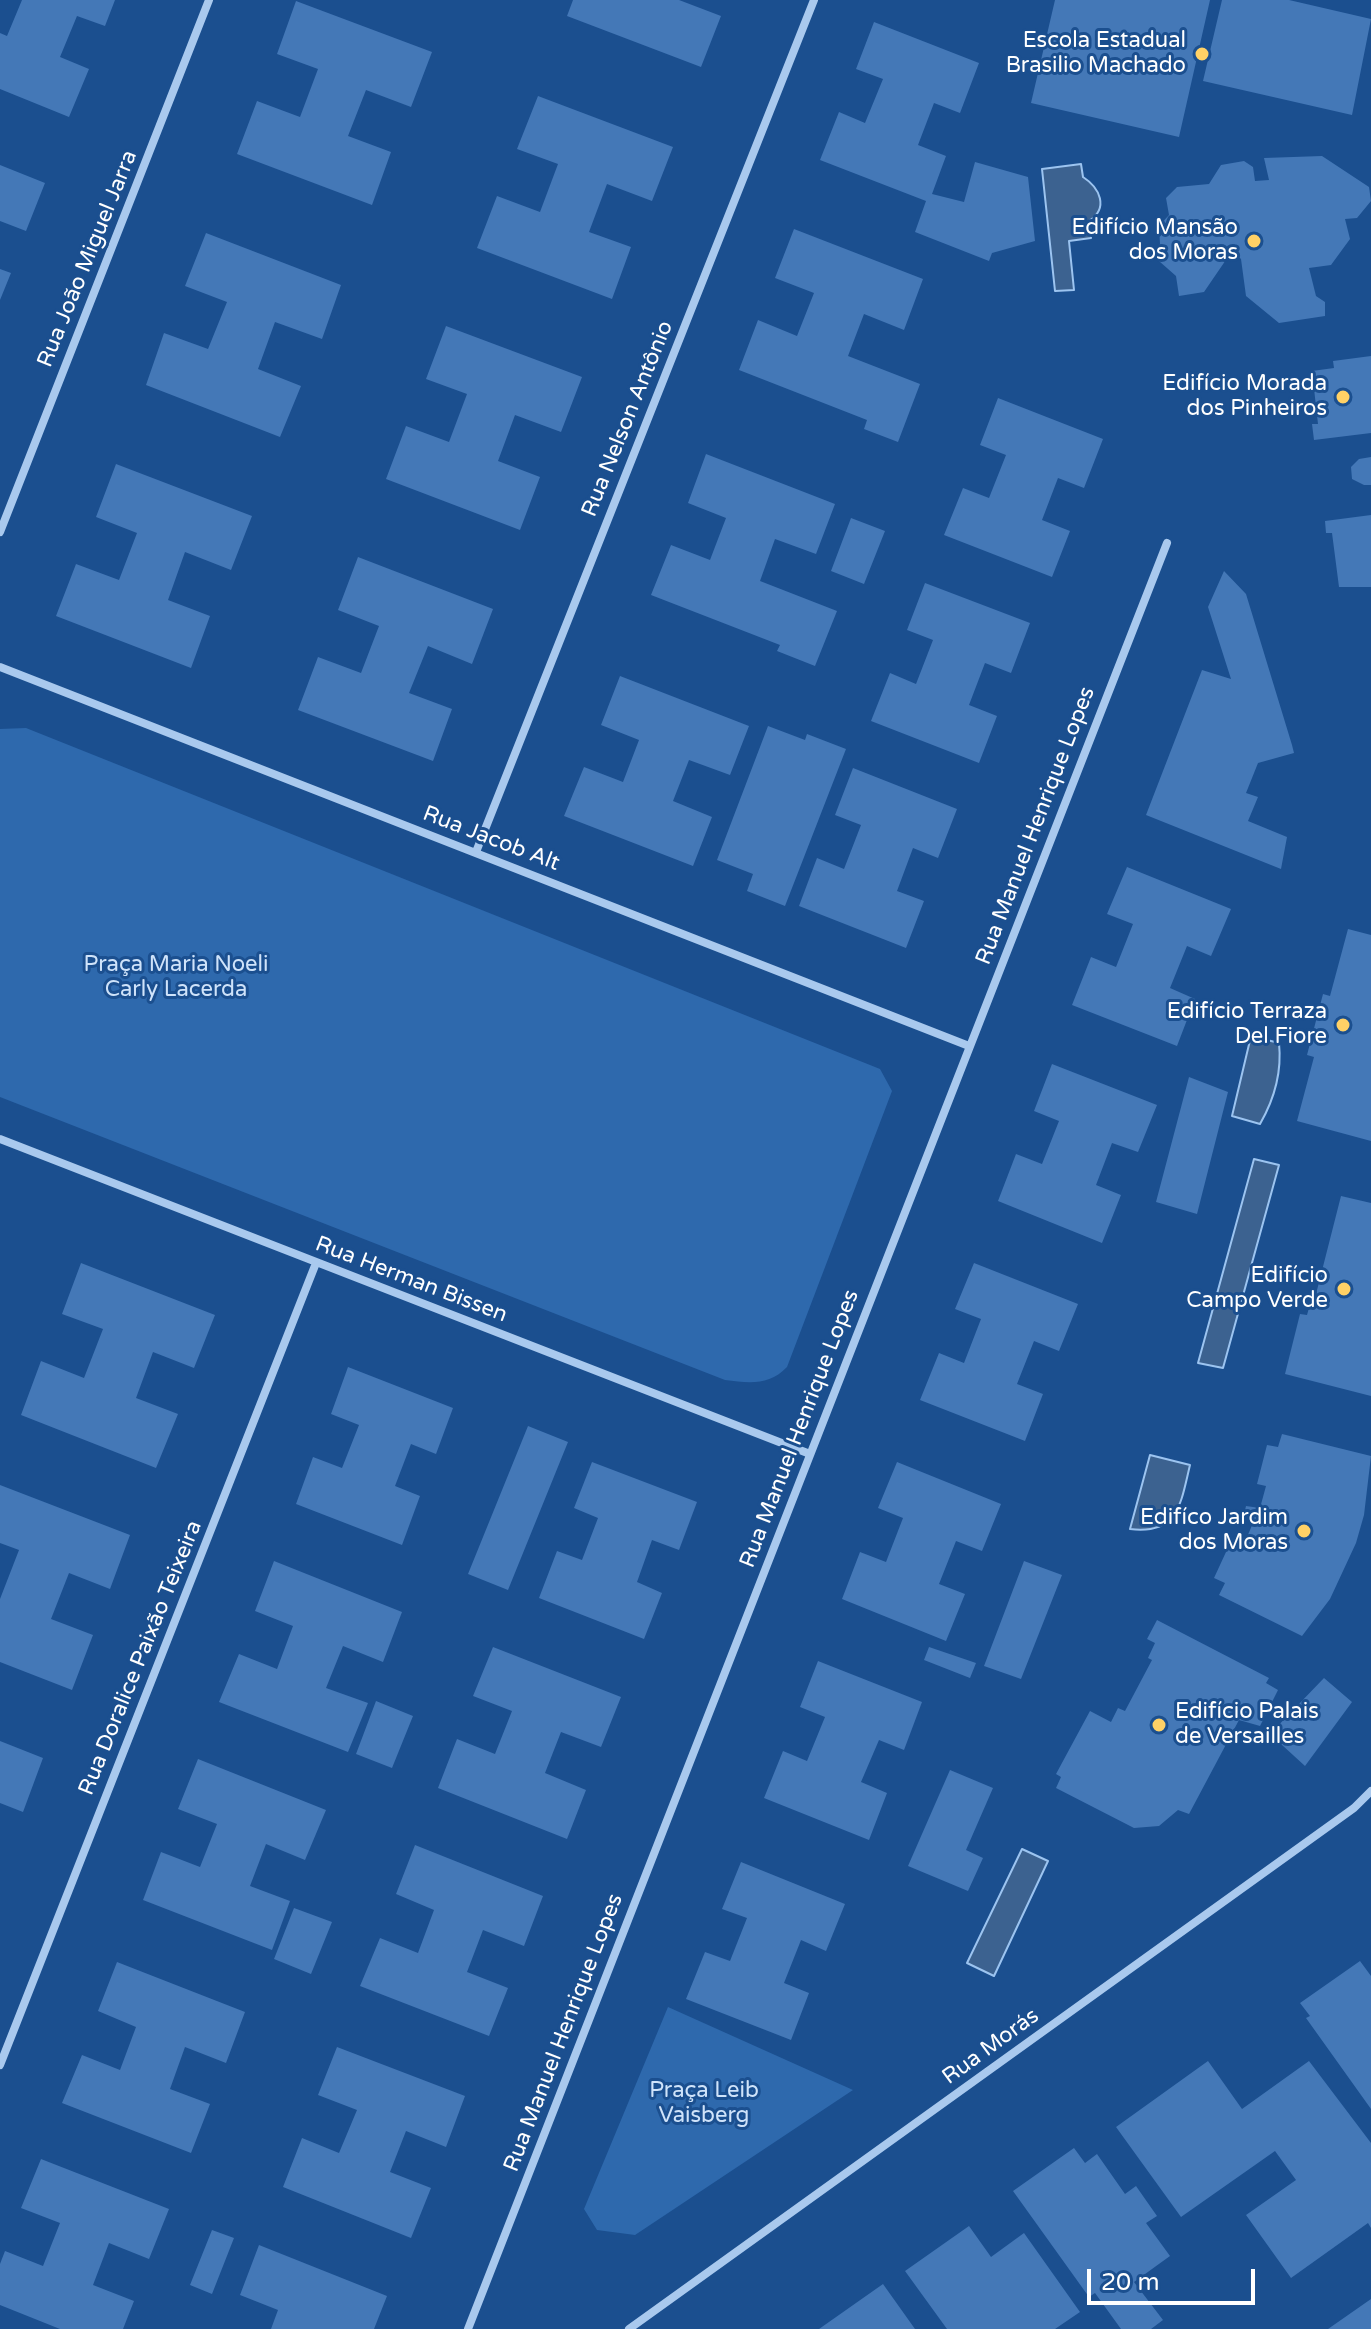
<!DOCTYPE html>
<meta charset="utf-8">
<style>
body{margin:0}
#map{position:relative;width:1371px;height:2329px;overflow:hidden;background:#1b4f8f;font-family:"Varela Round",sans-serif}
canvas{display:block}
.scale{position:absolute;left:1087px;top:2269px;width:168px;height:36px;box-sizing:border-box;border:4px solid #fff;border-top:0;padding-left:10px;font-size:24px;line-height:28px;white-space:nowrap;color:#fff;-webkit-text-stroke:6px #1b4f8f;paint-order:stroke}
</style>
<div id="map">
<canvas width="1371" height="2329"></canvas>
<div class="scale">20 m</div>
</div>
<script>
const context = document.querySelector('canvas').getContext('2d');
context.lineJoin = 'round';
function paint(path, color) { context.fillStyle = color; context.fill(path, 'evenodd'); }
function trace(path, color, width, dash) { context.strokeStyle = color; context.lineWidth = width; context.lineCap = dash ? 'butt' : 'round'; context.setLineDash(dash || []); context.stroke(path); }
function label(font, color, halo, rows, align = 'center') {
  context.font = font + ' "Varela Round",sans-serif'; context.lineWidth = 6; context.setLineDash([]); context.textBaseline = 'middle'; context.strokeStyle = halo; context.fillStyle = color; for (const [text, x, y, turn = 0] of rows) {
    context.save(); context.translate(x, y); context.rotate((+turn || 0) * Math.PI / 180); context.textAlign = isNaN(turn) ? turn : align; if (halo) context.strokeText(text, 0, 0); context.fillText(text, 0, 0); context.restore();
  }
}
paint(new Path2D(`
 M 26,728 L 880,1069 L 892,1091 L 787,1367 C 769,1386 749,1383 725,1380 L 0,1097 L 0,729 Z
 M 668,2007 L 853,2090 L 635,2235 L 597,2230 L 584,2209 Z`), '#2e69ad');
const water = new Path2D(`
 M 1081,164 L 1083,177 C 1100,188 1109,208 1089,221 L 1091,238 L 1069,241 L 1074,290 L 1055,291 L 1042,169 Z
 M 1251,1036 L 1279,1043 C 1282,1072 1275,1098 1260,1124 L 1232,1116 Z
 M 1254,1159 L 1279,1165 L 1223,1368 L 1198,1363 Z
 M 1150,1455 L 1190,1465 C 1181,1502 1179,1535 1130,1529 Z
 M 1022,1849 L 1048,1861 L 994,1976 L 967,1963 Z`);
paint(water, '#3c6290');
trace(water, '#9cc4f0', 2);
paint(new Path2D(`
 M 22,0 L 115,0 L 105,26 L 77,16 L 60,57 L 89,69 L 69,117 L 0,89 L 0,33 L 7,36 Z
 M 573,0 L 679,0 L 721,16 L 701,67 L 567,16 Z
 M 1055,0 L 1210,0 L 1179,137 L 1031,103 Z
 M 1222,0 L 1289,0 L 1371,19 L 1352,115 L 1203,81 Z
 M 296,1 L 432,52 L 411,107 L 366,90 L 348,136 L 391,152 L 372,205 L 237,154 L 257,101 L 300,117 L 318,69 L 277,54 Z
 M 874,22 L 979,63 L 960,113 L 934,103 L 918,145 L 946,156 L 932,194 L 964,202 L 975,162 L 1028,177 L 1035,241 L 992,253 L 989,261 L 915,232 L 926,201 L 820,160 L 839,112 L 865,123 L 883,79 L 856,69 Z
 M 538,96 L 673,147 L 652,201 L 607,184 L 589,232 L 631,247 L 612,299 L 477,248 L 497,196 L 540,212 L 558,164 L 517,149 Z
 M 1322,156 L 1369,187 L 1371,201 L 1357,218 L 1345,219 L 1350,239 L 1331,265 L 1309,268 L 1316,296 L 1325,302 L 1325,316 L 1279,323 L 1246,296 L 1241,259 L 1232,251 L 1204,292 L 1179,296 L 1176,276 L 1151,254 L 1160,244 L 1159,226 L 1169,215 L 1166,198 L 1177,187 L 1209,184 L 1221,165 L 1244,161 L 1253,167 L 1255,181 L 1269,180 L 1264,158 Z
 M 0,165 L 45,183 L 26,231 L 0,221 Z
 M 794,229 L 923,279 L 904,330 L 864,314 L 848,356 L 920,384 L 898,442 L 864,429 L 867,420 L 739,370 L 758,320 L 797,336 L 814,293 L 775,278 Z
 M 206,233 L 341,285 L 322,339 L 275,322 L 258,369 L 301,386 L 280,437 L 146,385 L 164,333 L 208,349 L 227,302 L 185,286 Z
 M 0,269 L 11,273 L 0,300 Z
 M 446,326 L 582,377 L 561,432 L 515,415 L 498,461 L 540,477 L 520,530 L 386,479 L 406,426 L 449,442 L 467,394 L 426,379 Z
 M 1371,356 L 1371,433 L 1314,440 L 1312,424 L 1318,424 L 1312,371 L 1334,368 L 1333,361 Z
 M 998,398 L 1103,439 L 1084,488 L 1058,478 L 1042,520 L 1070,531 L 1052,577 L 944,535 L 963,488 L 989,498 L 1006,455 L 980,445 Z
 M 706,454 L 835,504 L 816,554 L 775,539 L 760,581 L 837,611 L 815,666 L 777,651 L 780,645 L 651,595 L 671,545 L 710,560 L 726,518 L 688,503 Z
 M 1371,457 L 1371,485 L 1364,485 L 1352,479 L 1351,467 L 1359,459 Z
 M 116,464 L 252,516 L 231,570 L 185,552 L 168,600 L 210,616 L 191,668 L 56,616 L 76,564 L 119,580 L 137,533 L 96,517 Z
 M 1371,515 L 1371,587 L 1339,587 L 1332,533 L 1326,533 L 1325,521 Z
 M 851,518 L 885,531 L 864,584 L 831,571 Z
 M 358,557 L 493,609 L 472,664 L 428,646 L 409,693 L 452,709 L 433,761 L 298,710 L 318,657 L 361,673 L 379,626 L 338,610 Z
 M 1224,571 L 1246,594 L 1292,745 L 1294,753 L 1258,763 L 1246,793 L 1258,797 L 1248,821 L 1287,837 L 1281,869 L 1146,815 L 1202,670 L 1231,679 L 1208,607 Z
 M 925,583 L 1030,623 L 1011,673 L 985,663 L 969,705 L 997,716 L 979,763 L 871,721 L 890,673 L 916,684 L 933,640 L 907,630 Z
 M 620,676 L 749,726 L 730,775 L 689,760 L 673,801 L 712,817 L 693,866 L 564,816 L 584,767 L 623,782 L 639,740 L 601,725 Z
 M 768,726 L 805,740 L 807,734 L 846,749 L 785,906 L 747,891 L 753,874 L 717,860 Z
 M 853,768 L 957,809 L 938,858 L 913,848 L 897,891 L 924,901 L 906,948 L 799,906 L 817,858 L 844,869 L 861,825 L 835,815 Z
 M 1127,867 L 1231,909 L 1211,956 L 1187,946 L 1170,988 L 1195,999 L 1177,1046 L 1072,1005 L 1091,957 L 1116,967 L 1133,924 L 1107,914 Z
 M 1348,929 L 1371,935 L 1371,1141 L 1297,1121 L 1314,1057 L 1307,1055 L 1323,994 L 1330,996 Z
 M 1052,1064 L 1157,1105 L 1138,1152 L 1112,1143 L 1096,1185 L 1121,1195 L 1102,1243 L 998,1201 L 1016,1154 L 1042,1164 L 1059,1121 L 1034,1111 Z
 M 1189,1077 L 1228,1092 L 1197,1214 L 1156,1202 Z
 M 1341,1196 L 1371,1203 L 1371,1396 L 1285,1374 L 1300,1314 L 1307,1315 L 1312,1297 L 1315,1298 Z
 M 81,1263 L 215,1315 L 194,1368 L 153,1352 L 136,1398 L 178,1414 L 156,1468 L 21,1415 L 41,1361 L 84,1378 L 103,1329 L 62,1314 Z
 M 974,1263 L 1078,1304 L 1059,1351 L 1034,1341 L 1017,1384 L 1043,1394 L 1025,1441 L 920,1400 L 939,1353 L 964,1363 L 981,1319 L 955,1309 Z
 M 348,1367 L 453,1408 L 436,1454 L 411,1444 L 395,1486 L 420,1496 L 402,1545 L 296,1504 L 313,1457 L 342,1468 L 359,1425 L 331,1414 Z
 M 528,1426 L 568,1442 L 508,1590 L 468,1574 Z
 M 1282,1434 L 1371,1456 L 1364,1515 L 1356,1543 L 1330,1599 L 1302,1636 L 1219,1595 L 1225,1583 L 1214,1578 L 1232,1539 L 1244,1544 L 1253,1523 L 1243,1519 L 1246,1506 L 1260,1508 L 1266,1486 L 1257,1484 L 1267,1445 L 1278,1447 Z
 M 592,1462 L 697,1502 L 679,1550 L 652,1540 L 637,1582 L 662,1593 L 644,1639 L 539,1598 L 557,1551 L 582,1560 L 598,1518 L 574,1508 Z
 M 897,1462 L 1001,1504 L 982,1551 L 956,1541 L 939,1584 L 965,1594 L 946,1641 L 842,1599 L 860,1552 L 886,1562 L 903,1518 L 878,1508 Z
 M 0,1485 L 130,1535 L 110,1589 L 69,1573 L 51,1619 L 93,1635 L 72,1690 L 0,1662 L 0,1599 L 19,1550 L 0,1543 Z
 M 274,1561 L 402,1612 L 383,1662 L 343,1646 L 326,1688 L 368,1703 L 348,1752 L 219,1702 L 239,1654 L 277,1669 L 293,1626 L 255,1611 Z
 M 1024,1561 L 1062,1575 L 1021,1679 L 984,1666 Z
 M 1157,1620 L 1269,1678 L 1266,1683 L 1278,1690 L 1260,1726 L 1239,1720 L 1189,1814 L 1178,1810 L 1159,1826 L 1134,1828 L 1056,1788 L 1061,1777 L 1056,1774 L 1090,1711 L 1111,1722 L 1118,1708 L 1125,1711 L 1152,1660 L 1148,1658 L 1155,1643 L 1147,1639 Z
 M 493,1647 L 621,1697 L 601,1747 L 561,1732 L 545,1773 L 586,1790 L 567,1839 L 438,1788 L 457,1739 L 495,1754 L 512,1711 L 473,1696 Z
 M 929,1647 L 976,1663 L 970,1678 L 924,1660 Z
 M 818,1661 L 922,1702 L 904,1750 L 879,1740 L 861,1782 L 887,1793 L 869,1840 L 764,1798 L 783,1751 L 807,1761 L 825,1717 L 800,1707 Z
 M 1324,1678 L 1352,1702 L 1305,1766 L 1270,1734 Z
 M 376,1701 L 413,1716 L 392,1768 L 356,1754 Z
 M 0,1741 L 43,1758 L 23,1812 L 0,1803 Z
 M 198,1759 L 326,1810 L 305,1860 L 266,1844 L 250,1886 L 290,1901 L 272,1950 L 143,1900 L 161,1852 L 200,1867 L 217,1824 L 178,1809 Z
 M 950,1770 L 993,1788 L 966,1850 L 983,1858 L 968,1891 L 908,1866 Z
 M 415,1845 L 543,1896 L 524,1946 L 483,1930 L 467,1972 L 508,1988 L 489,2036 L 360,1986 L 380,1938 L 418,1953 L 434,1910 L 396,1894 Z
 M 741,1862 L 845,1904 L 826,1951 L 801,1940 L 784,1983 L 809,1993 L 791,2040 L 686,1999 L 705,1952 L 730,1961 L 747,1918 L 722,1909 Z
 M 294,1908 L 332,1922 L 311,1974 L 274,1959 Z
 M 1360,1961 L 1371,1976 L 1371,2109 L 1306,2018 L 1310,2016 L 1300,2003 Z
 M 117,1962 L 245,2012 L 226,2063 L 185,2047 L 170,2089 L 210,2104 L 191,2153 L 62,2103 L 82,2055 L 120,2070 L 136,2027 L 98,2011 Z
 M 337,2047 L 465,2096 L 446,2147 L 406,2131 L 390,2172 L 431,2188 L 411,2238 L 283,2187 L 302,2138 L 339,2153 L 357,2110 L 318,2095 Z
 M 1208,2061 L 1242,2109 L 1309,2061 L 1371,2143 L 1371,2228 L 1368,2223 L 1291,2278 L 1246,2215 L 1296,2180 L 1275,2151 L 1181,2217 L 1116,2127 Z
 M 1074,2148 L 1085,2163 L 1097,2154 L 1125,2194 L 1136,2186 L 1157,2216 L 1146,2223 L 1170,2256 L 1134,2282 L 1163,2320 L 1151,2329 L 1121,2329 L 1095,2293 L 1089,2297 L 1013,2191 Z
 M 41,2159 L 169,2209 L 149,2259 L 109,2243 L 93,2285 L 134,2301 L 123,2329 L 60,2329 L 0,2305 L 0,2264 L 5,2251 L 43,2266 L 60,2223 L 21,2208 Z
 M 969,2226 L 991,2257 L 1024,2233 L 1080,2312 L 1055,2329 L 947,2329 L 905,2271 Z
 M 212,2230 L 234,2238 L 212,2294 L 190,2285 Z
 M 259,2245 L 387,2296 L 374,2329 L 271,2329 L 278,2310 L 240,2295 Z
 M 883,2284 L 915,2329 L 819,2329 Z
 M 1371,2299 L 1371,2329 L 1328,2329 Z`), '#4478b7');
trace(new Path2D(`
 M 0,532 L 209,0
 M 0,667 L 969,1046
 M 476,852 L 814,0
 M 0,1139 L 810,1454
 M 0,2065 L 316,1263
 M 468,2329 L 1167,543
 M 629,2329 L 1354,1808 L 1371,1791`), '#a9c9ee', 8);
for (const [x, y, r, color] of [
 [1202,54,8,"#ffd166"],
 [1254,241,8,"#ffd166"],
 [1343,397,8,"#ffd166"],
 [1343,1025,8,"#ffd166"],
 [1344,1289,8,"#ffd166"],
 [1304,1531,8,"#ffd166"],
 [1159,1725,8,"#ffd166"]
]) { const dot = new Path2D(); dot.arc(x, y, r, 0, 2 * Math.PI); context.fillStyle = color; context.fill(dot); trace(dot, '#1b4f8f', 3); }
label('22px', '#fff', '#1b4f8f', [
 ["Escola Estadual",1186,41],
 ["Brasilio Machado",1186,66],
 ["Edifício Mansão",1238,228],
 ["dos Moras",1238,253],
 ["Edifício Morada",1327,384],
 ["dos Pinheiros",1327,409],
 ["Edifício Terraza",1327,1012],
 ["Del Fiore",1327,1037],
 ["Edifício",1328,1276],
 ["Campo Verde",1328,1301],
 ["Edifíco Jardim",1288,1518],
 ["dos Moras",1288,1543],
 ["Edifício Palais",1175,1712,"left"],
 ["de Versailles",1175,1737,"left"]
], 'right');
label('22px', '#fff', '#1b4f8f', [
 ["Rua João Miguel Jarra",88,259,-68],
 ["Rua Nelson Antônio",628,419,-68],
 ["Rua Manuel Henrique Lopes",1036,826,-69],
 ["Rua Jacob Alt",491,839,21],
 ["Rua Herman Bissen",411,1280,21],
 ["Rua Manuel Henrique Lopes",800,1429,-69],
 ["Rua Doralice Paixão Teixeira",141,1658,-68],
 ["Rua Manuel Henrique Lopes",564,2033,-69],
 ["Rua Morás",991,2047,-36]
]);
label('22px', '#cfe3fa', '#1b4f8f', [
 ["Praça Maria Noeli",176,965],
 ["Carly Lacerda",176,990],
 ["Praça Leib",704,2091],
 ["Vaisberg",704,2116]
]);
</script>
